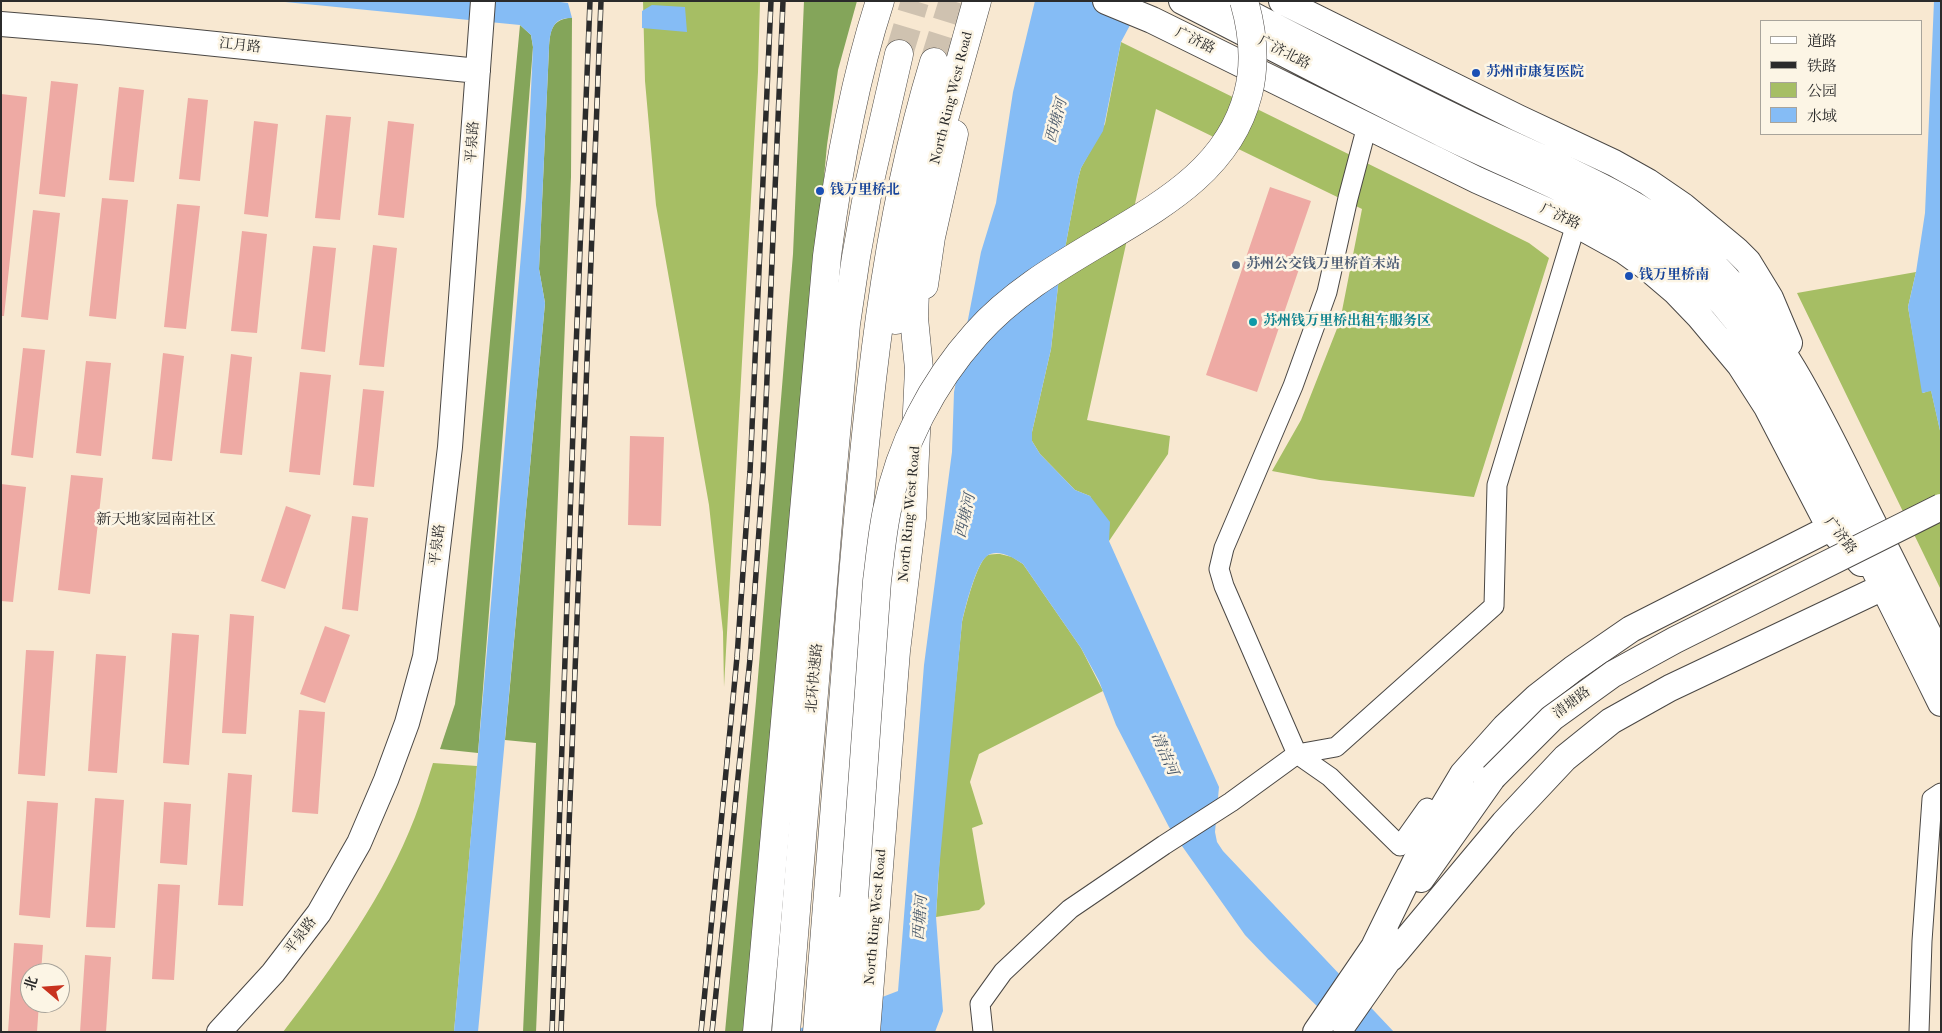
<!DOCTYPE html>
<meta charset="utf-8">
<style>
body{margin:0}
#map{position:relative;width:1942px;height:1033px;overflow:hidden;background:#f8e8d1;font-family:"IM FELL French Canon","Noto Serif SC",serif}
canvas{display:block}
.frame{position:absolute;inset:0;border:2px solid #2b2b2b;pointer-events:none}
.legend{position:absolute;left:1760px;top:20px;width:162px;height:115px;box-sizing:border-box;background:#fcf5e5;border:1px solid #a8a49b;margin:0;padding:6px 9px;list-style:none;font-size:15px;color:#2b2b2b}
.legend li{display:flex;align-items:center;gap:10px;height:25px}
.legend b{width:25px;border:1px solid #a8a49b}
.north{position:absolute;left:20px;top:963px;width:50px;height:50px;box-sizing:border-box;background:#fcf5e5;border:1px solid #a8a49b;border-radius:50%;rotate:288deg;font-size:14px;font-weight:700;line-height:20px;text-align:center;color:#2b2b2b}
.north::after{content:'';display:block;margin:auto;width:18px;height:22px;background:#c8321e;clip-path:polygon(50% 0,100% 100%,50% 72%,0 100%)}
</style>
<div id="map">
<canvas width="1942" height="1033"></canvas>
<div class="frame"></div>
<ul class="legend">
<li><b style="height:6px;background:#fff"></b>道路</li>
<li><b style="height:6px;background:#2b2b2b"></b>铁路</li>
<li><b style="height:14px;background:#a6be64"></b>公园</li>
<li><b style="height:14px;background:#85bcf5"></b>水域</li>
</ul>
<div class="north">北</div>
</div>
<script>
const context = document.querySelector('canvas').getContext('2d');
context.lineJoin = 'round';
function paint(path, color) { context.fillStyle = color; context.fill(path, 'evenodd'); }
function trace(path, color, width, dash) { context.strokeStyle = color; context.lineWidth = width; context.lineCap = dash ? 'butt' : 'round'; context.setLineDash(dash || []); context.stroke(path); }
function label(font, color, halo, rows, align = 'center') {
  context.font = font + ' "IM FELL French Canon","Noto Serif SC",serif'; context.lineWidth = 5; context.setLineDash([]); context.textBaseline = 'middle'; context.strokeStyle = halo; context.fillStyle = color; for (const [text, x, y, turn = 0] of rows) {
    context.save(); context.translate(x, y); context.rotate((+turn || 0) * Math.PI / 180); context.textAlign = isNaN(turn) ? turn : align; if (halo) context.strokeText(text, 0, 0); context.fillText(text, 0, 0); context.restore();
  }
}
paint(new Path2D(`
 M 643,1 L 760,1 L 758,72 L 724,687 L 723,632 L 709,505 L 656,205 L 645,81 Z
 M 1121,42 L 1529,243 L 1549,258 L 1474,497 L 1320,480 L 1272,471 L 1301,420 L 1340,321 L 1362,209 L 1156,109 L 1087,420 L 1170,436 L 1168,454 L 1109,541 L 1108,530 L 1090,496 L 1075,490 L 1040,454 L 1032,441 L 1032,432 L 1051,349 L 1058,286 L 1078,179 L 1081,168 L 1105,124 Z
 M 1916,272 L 1908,307 L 1923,393 L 1931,390 L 1941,435 L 1941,590 L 1797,293 Z
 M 1000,554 L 1012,557 L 1023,564 L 1081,648 L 1103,691 L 979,754 L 970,782 L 983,824 L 972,828 L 985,904 L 979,910 L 936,917 L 941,834 L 962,622 C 965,609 977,561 988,555 C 991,554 996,554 1000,554 Z
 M 433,763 L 477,766 L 454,1032 L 283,1032 C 334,966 385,895 415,817 C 422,799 427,781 433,763 Z`), '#a6be64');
paint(new Path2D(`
 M 804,1 L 857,1 L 838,70 L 827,145 L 745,1032 L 725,1032 L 756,701 L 793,254 Z
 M 568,18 L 572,18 L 571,177 L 536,1032 L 523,1032 L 536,743 L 505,740 L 545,303 L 539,269 L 549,48 C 550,32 551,21 568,18 Z
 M 520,25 L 531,35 L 533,47 L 478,753 L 440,749 L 455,704 L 458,677 Z`), '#84a55a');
paint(new Path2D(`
 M 275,1 L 553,1 L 568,3 L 572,18 C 552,17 550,32 549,48 L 539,269 L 545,303 L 478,1032 L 454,1032 L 526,197 L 533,47 L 531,35 L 520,25 Z
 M 1035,1 L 1143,1 L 1121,42 L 1103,131 L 1081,168 L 1078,179 L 1058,286 L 1051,349 L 1032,432 L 1032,441 L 1040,454 L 1075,490 L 1090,496 L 1110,522 L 1109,541 L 1219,787 L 1215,832 L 1217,842 L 1223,851 L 1394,1032 L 1344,1032 L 1269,960 L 1245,935 L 1182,846 L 1169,827 L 1116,725 L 1099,681 L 1081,648 L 1023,564 C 1014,558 997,548 987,556 C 976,564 965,608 962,622 L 938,881 L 936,917 L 943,1011 L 935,1032 L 791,1032 L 898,991 L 924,665 L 952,452 L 954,392 L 981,252 L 996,203 L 1013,92 Z
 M 1934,1 L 1941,1 L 1941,435 L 1931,391 L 1922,393 L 1908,307 L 1916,272 L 1925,213 Z
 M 652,5 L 685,7 L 687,32 L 642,28 L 642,11 Z`), '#85bcf5');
paint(new Path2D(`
 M 51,81 L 78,84 L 65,197 L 39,194 Z
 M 119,87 L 144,90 L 134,182 L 109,180 Z
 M 1,94 L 27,97 L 4,316 L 1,316 Z
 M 188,98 L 208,100 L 200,181 L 179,179 Z
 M 326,115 L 351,117 L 340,220 L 315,218 Z
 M 254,121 L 278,124 L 268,217 L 244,214 Z
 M 388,121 L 414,124 L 404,218 L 378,215 Z
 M 1270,187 L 1311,201 L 1289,265 L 1299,269 L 1257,392 L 1206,375 Z
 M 102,198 L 128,200 L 116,319 L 89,316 Z
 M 177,204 L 200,206 L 186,329 L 164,327 Z
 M 33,210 L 60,213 L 48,320 L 21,317 Z
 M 242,231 L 267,234 L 257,333 L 231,331 Z
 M 373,245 L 397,248 L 384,367 L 359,365 Z
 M 313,246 L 336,248 L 325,352 L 301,349 Z
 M 23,348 L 45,350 L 33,458 L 11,455 Z
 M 163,353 L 184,356 L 172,461 L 152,459 Z
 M 231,354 L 252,357 L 242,455 L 220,453 Z
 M 86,361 L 111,363 L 101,456 L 76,453 Z
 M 300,372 L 331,375 L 320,475 L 289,472 Z
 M 363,389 L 384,391 L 374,487 L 353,485 Z
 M 630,436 L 664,437 L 661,526 L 628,525 Z
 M 71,475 L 103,478 L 90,594 L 58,590 Z
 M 1,484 L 26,487 L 13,602 L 1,601 Z
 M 286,506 L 311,515 L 285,589 L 261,581 Z
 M 352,516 L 368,518 L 358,611 L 342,609 Z
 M 230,614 L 254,616 L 246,734 L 222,733 Z
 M 325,626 L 350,635 L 325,703 L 300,694 Z
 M 172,633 L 199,635 L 189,765 L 163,763 Z
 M 26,650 L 54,651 L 45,776 L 18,774 Z
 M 96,654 L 126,656 L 117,773 L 88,771 Z
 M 299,710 L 325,712 L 318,814 L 292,812 Z
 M 228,773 L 252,775 L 243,906 L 218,905 Z
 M 95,798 L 124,800 L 115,928 L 86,927 Z
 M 27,801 L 58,803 L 50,918 L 19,915 Z
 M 164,802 L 191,804 L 187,865 L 160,863 Z
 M 158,884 L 180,885 L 174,980 L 152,979 Z
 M 14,943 L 43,945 L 41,973 L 30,973 L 30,1003 L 39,1003 L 37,1032 L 8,1032 Z
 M 85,955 L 111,957 L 106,1032 L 80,1032 Z`), '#eeaaa4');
trace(new Path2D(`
 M 899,54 L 915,1
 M 934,62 L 953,1`), '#cfc2b0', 28, [28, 14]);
const minor = new Path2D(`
 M 1367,126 L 1348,198 L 1327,292 L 1293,386 L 1224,548 L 1219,569 L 1224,586 L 1297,754 L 1330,777 L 1400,846 L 1427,808 L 1438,816
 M 983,1032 L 980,1004 L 1003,972 L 1070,909 L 1164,845 L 1231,802 L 1297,754 L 1336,747 L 1494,606 L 1497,485 L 1576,224
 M 1919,1032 L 1922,941 L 1932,799 L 1941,793`);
const tertiary = new Path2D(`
 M 1,24 L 99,32 L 478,71
 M 219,1032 L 273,973 L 319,913 L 359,843 L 386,780 L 407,723 L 425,657 L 450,447 L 483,1`);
const secondary = new Path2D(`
 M 1106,1 L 1152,20 L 1477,180 L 1576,224 L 1623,250 L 1648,268 L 1675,291 L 1699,316 L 1740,365 L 1767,407 L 1830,528 L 1861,563
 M 1182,1 C 1269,45 1355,91 1443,134 C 1546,185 1644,214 1723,304 C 1764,351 1791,406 1819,461 C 1861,541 1901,622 1941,703
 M 1225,1 C 1305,42 1385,84 1466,123 C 1553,165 1646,197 1716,267 C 1780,332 1819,414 1859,495 C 1886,550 1914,604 1941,659
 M 1282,1 L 1518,118 L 1614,163 L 1648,182 L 1683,206 L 1736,250 L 1748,262 L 1770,298 L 1789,343
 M 1421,879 L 1493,777
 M 1375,945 L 1438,816 L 1463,774 L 1505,727 L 1537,697 L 1573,669 L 1631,629 L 1846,520
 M 1391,958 L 1504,823 L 1565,758 L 1611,721 L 1670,688 L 1898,580
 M 1344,1023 L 1400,943
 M 1316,1032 L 1385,931`);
const primary = new Path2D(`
 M 938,152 L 941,130 L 977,1
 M 924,285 L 931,237 L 954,134
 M 757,1032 L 827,256 C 838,170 853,84 880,1
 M 866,1032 L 896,651 L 912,518 L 919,369 L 914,318 L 915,290 L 918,264`);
const trunk = new Path2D(`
 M 896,320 L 913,241 L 941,130
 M 786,1032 L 829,511 L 846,324 L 856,257 L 869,185 L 899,54
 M 817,1032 C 829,880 841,728 853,576 C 868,403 883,229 934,62
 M 842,1032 L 854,898`);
trace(minor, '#4a4744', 21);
trace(tertiary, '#4a4744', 26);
trace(secondary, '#4a4744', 28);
trace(primary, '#4a4744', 29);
trace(trunk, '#4a4744', 29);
trace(minor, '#fff', 19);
trace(tertiary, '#fff', 24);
trace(secondary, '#fff', 26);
trace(primary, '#fff', 28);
trace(trunk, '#fff', 28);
const rail = new Path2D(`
 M 552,1032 L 575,373 L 590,1
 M 561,1032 L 601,1
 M 701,1032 L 737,657 L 750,472 L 771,1
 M 712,1032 L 750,659 L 763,473 L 783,1`);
trace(rail, '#2b2b2b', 5.5);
trace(rail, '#fcf5e5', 4, [11]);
const secondaryBridge = new Path2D(`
 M 1493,777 L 1552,718 L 1613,674 L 1675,640 L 1941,507`);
const trunkBridge = new Path2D(`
 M 854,898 L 877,581 C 880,558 882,534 887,510 C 900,445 932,383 976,334 C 1013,292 1063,264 1110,236 C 1169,201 1230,165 1248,94 C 1256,63 1253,32 1244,1`);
trace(secondaryBridge, '#4a4744', 28, []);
trace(trunkBridge, '#4a4744', 29, []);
trace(secondaryBridge, '#fff', 26);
trace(trunkBridge, '#fff', 28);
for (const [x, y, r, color] of [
 [1476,73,5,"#1a4fb4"],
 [820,191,5,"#1a4fb4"],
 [1236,265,5,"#5c6f8a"],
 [1629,276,5,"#1a4fb4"],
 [1253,322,5,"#0f9aa8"]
]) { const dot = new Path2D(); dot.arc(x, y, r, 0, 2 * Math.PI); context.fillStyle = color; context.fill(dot); trace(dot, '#fcf5e5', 2); }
label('14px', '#2b2b2b', '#fcf5e5', [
 ["广济路",1195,41,26],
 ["江月路",240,46,6],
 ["广济北路",1284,53,27],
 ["North Ring West Road",952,98,-76],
 ["平泉路",473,142,-86],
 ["广济路",1560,217,25],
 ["North Ring West Road",910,514,-85],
 ["广济路",1840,536,52],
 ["平泉路",438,545,-83],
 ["北环快速路",815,678,-85],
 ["清塘路",1572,703,-37],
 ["North Ring West Road",876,917,-85],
 ["平泉路",301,936,-53]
]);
label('bold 14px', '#164399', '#fcf5e5', [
 ["苏州市康复医院",1486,73],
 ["钱万里桥北",830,191],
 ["钱万里桥南",1639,276]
], 'left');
label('bold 14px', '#4e5e75', '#fcf5e5', [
 ["苏州公交钱万里桥首末站",1246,265]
], 'left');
label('bold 14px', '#0d838f', '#fcf5e5', [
 ["苏州钱万里桥出租车服务区",1263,322]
], 'left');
label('italic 15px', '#465668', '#fcf5e5', [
 ["西塘河",1057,121,-75],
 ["西塘河",966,516,-77],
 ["清洁河",1164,754,67],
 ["西塘河",921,918,-86]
]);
label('15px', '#2b2b2b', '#fcf5e5', [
 ["新天地家园南社区",156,520]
]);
</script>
